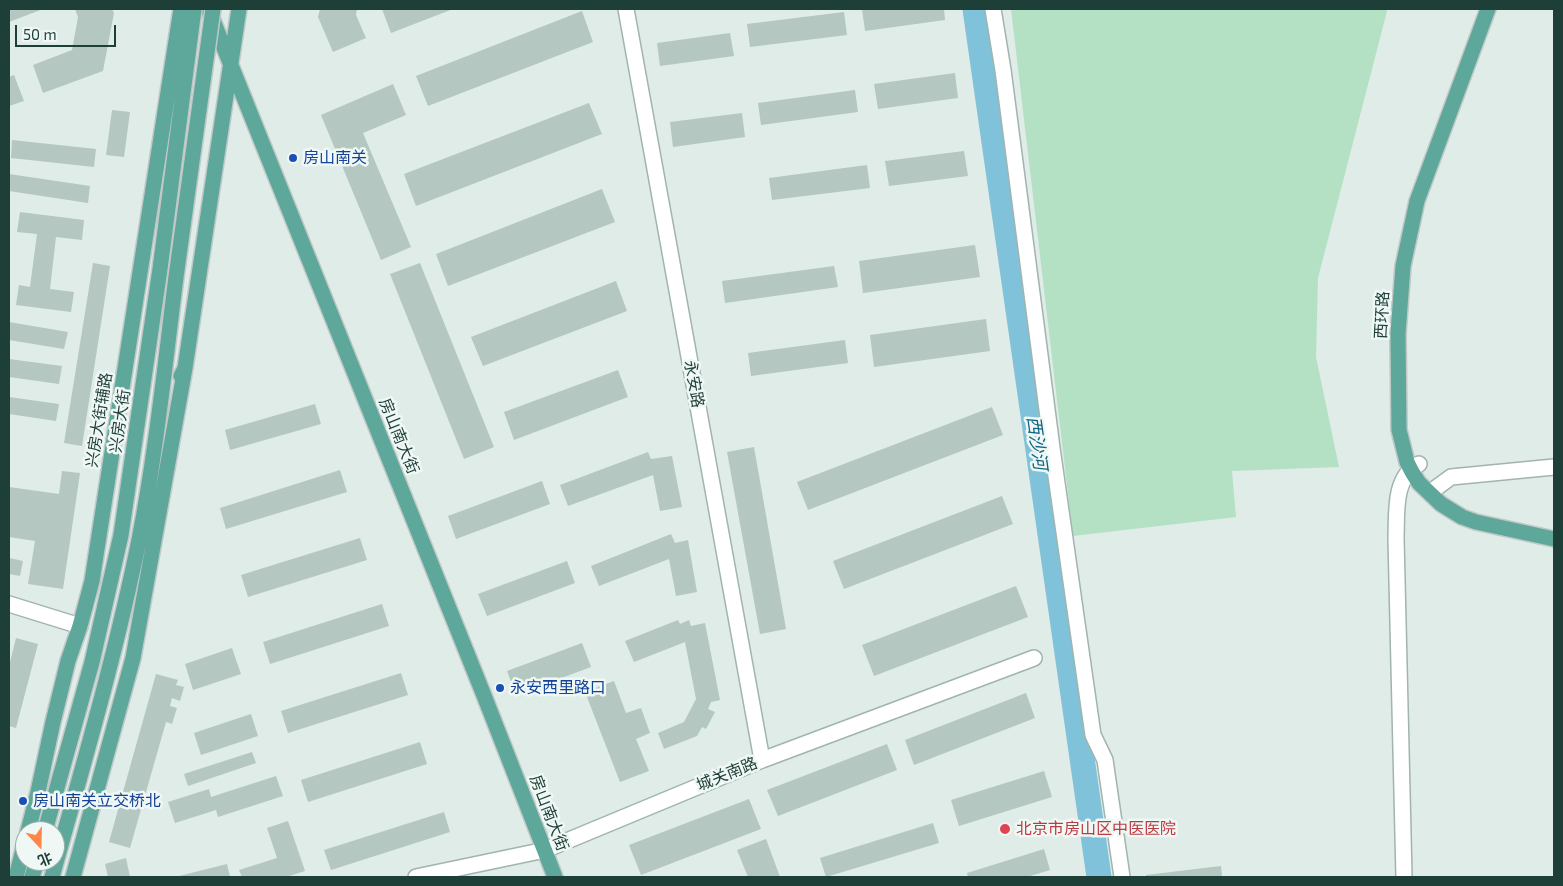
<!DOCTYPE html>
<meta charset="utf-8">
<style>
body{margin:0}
#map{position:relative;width:1563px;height:886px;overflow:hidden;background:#dfece7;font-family:"Exo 2","Noto Sans SC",sans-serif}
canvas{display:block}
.frame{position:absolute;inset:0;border:10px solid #1e3e38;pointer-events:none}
.north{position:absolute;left:15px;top:821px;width:50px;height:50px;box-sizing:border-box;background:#eff8f5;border:1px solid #9baea9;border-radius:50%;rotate:159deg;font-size:14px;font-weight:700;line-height:20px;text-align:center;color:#1e3e38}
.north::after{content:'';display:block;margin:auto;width:18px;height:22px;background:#ff874a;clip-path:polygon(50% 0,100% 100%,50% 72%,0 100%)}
.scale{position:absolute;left:15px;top:25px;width:101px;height:22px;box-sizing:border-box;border:2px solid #1e3e38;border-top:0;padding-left:6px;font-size:15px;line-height:18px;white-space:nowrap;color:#1e3e38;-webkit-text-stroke:4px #eff8f5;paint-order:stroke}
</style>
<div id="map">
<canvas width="1563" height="886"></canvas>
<div class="frame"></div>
<div class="north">北</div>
<div class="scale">50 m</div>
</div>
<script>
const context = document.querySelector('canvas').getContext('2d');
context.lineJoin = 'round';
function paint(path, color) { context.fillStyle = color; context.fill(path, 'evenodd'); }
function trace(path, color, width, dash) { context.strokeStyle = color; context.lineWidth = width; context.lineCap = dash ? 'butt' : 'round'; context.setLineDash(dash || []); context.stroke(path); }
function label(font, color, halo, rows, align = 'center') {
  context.font = font + ' "Exo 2","Noto Sans SC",sans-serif'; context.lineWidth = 5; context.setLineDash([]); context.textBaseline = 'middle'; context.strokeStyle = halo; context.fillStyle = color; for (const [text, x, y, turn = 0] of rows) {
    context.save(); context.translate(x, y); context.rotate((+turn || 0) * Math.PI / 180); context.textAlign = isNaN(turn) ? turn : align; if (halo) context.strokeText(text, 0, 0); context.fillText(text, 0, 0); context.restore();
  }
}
paint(new Path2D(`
 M 1011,9 L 1386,9 L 1387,11 L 1318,278 L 1316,357 L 1339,467 L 1232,471 L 1236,517 L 1073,536 Z`), '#b4e0c4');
trace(new Path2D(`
 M 975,9 L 1099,877`), '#7fc2d9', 25);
paint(new Path2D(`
 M 9,9 L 43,9 L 9,22 Z
 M 75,9 L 112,9 L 114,13 L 103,71 L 43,93 L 33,65 L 72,50 L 78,17 Z
 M 320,9 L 357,9 L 356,15 L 366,38 L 333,52 L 318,17 Z
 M 382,9 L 453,9 L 391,33 Z
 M 862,9 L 944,9 L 945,20 L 865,31 Z
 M 582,11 L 593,42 L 428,106 L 416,76 Z
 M 844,12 L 847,35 L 750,47 L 747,24 Z
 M 730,33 L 734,56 L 660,66 L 657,43 Z
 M 955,73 L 958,98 L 878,109 L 874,84 Z
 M 14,75 L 24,101 L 9,106 L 9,77 Z
 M 393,84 L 406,115 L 363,133 L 411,247 L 381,260 L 321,115 Z
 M 855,90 L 858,112 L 761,125 L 758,103 Z
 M 589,103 L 602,134 L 416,206 L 404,174 Z
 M 112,110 L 130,112 L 124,157 L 106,155 Z
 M 742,113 L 745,137 L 673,147 L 670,122 Z
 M 12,140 L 96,149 L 94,167 L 11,158 Z
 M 964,151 L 968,176 L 889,186 L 885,161 Z
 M 867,165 L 870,188 L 772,200 L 769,178 Z
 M 9,174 L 90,186 L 88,203 L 9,191 Z
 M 602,189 L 615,222 L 448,286 L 436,254 Z
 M 20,212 L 84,220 L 82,240 L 56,237 L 50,289 L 74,292 L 71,312 L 16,305 L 19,285 L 30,287 L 37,234 L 17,232 Z
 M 975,245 L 980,277 L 863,293 L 859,261 Z
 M 93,263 L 110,266 L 82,446 L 64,443 Z
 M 420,263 L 494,447 L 464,459 L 390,274 Z
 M 834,266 L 838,287 L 725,303 L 722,281 Z
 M 616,281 L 627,311 L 483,366 L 471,337 Z
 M 986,319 L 990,351 L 874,367 L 870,335 Z
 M 9,322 L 68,332 L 64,349 L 9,340 Z
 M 845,340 L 848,363 L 751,376 L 748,353 Z
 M 9,359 L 62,366 L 59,384 L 9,377 Z
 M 618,370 L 628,397 L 514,440 L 504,412 Z
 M 9,397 L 59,404 L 56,421 L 9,414 Z
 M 315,404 L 321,424 L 230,450 L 225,430 Z
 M 992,407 L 1003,435 L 808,510 L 797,482 Z
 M 754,447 L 786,629 L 760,634 L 727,452 Z
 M 648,452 L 651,459 L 672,456 L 682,507 L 660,511 L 653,475 L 568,506 L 560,485 Z
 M 340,470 L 347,492 L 226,529 L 220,508 Z
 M 62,471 L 80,473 L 63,589 L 28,584 L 35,541 L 9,537 L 9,487 L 59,494 Z
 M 542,481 L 550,504 L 456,539 L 448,516 Z
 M 1002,496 L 1013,524 L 844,589 L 833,561 Z
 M 671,534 L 675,543 L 688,540 L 697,592 L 676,596 L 669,559 L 599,586 L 591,566 Z
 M 360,538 L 367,560 L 248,597 L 241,575 Z
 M 9,558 L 23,561 L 20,576 L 9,574 Z
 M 567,561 L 575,583 L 487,616 L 478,594 Z
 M 1016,586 L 1028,617 L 874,676 L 862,645 Z
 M 382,604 L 389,626 L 270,664 L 263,642 Z
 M 678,620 L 680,624 L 689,620 L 691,626 L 705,623 L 720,700 L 711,702 L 708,709 L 715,712 L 706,729 L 702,727 L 697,736 L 664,749 L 658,733 L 684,722 L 696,699 L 685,642 L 634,662 L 625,641 Z
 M 16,638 L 38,644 L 16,728 L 9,726 L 9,666 Z
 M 582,643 L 591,667 L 516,695 L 507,671 Z
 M 232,648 L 241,674 L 193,690 L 185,664 Z
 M 401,673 L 408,695 L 288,733 L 281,711 Z
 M 156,674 L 178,680 L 176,685 L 184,687 L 180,701 L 172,698 L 170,706 L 177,708 L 172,724 L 166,722 L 130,848 L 109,842 Z
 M 614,681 L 626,713 L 641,708 L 650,733 L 636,739 L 649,771 L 620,782 L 585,692 Z
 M 1026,693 L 1035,718 L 914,765 L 905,740 Z
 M 251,714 L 258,736 L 201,755 L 194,733 Z
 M 420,742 L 427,764 L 308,802 L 301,780 Z
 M 887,744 L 897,770 L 778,816 L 767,790 Z
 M 252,752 L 256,763 L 188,786 L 184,774 Z
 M 1044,771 L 1052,797 L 959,826 L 951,800 Z
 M 276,776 L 283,796 L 218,817 L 216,810 L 175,823 L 168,802 L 209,789 L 211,797 Z
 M 749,799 L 761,829 L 641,875 L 629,845 Z
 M 444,812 L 450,832 L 331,870 L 324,850 Z
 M 288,821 L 305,871 L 286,877 L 242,877 L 239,870 L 277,858 L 267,828 Z
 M 933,823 L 939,843 L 826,877 L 820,858 Z
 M 766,839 L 780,877 L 748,877 L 737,850 Z
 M 1044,849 L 1050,870 L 1027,877 L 968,877 L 967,873 Z
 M 126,858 L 130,877 L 108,877 L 105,864 Z
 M 227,864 L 230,877 L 175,877 Z
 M 1221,866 L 1222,877 L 1146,877 L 1146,875 Z`), '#b4c7c1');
const minor = new Path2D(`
 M 626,9 L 762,760
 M 993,9 L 1003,70 L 1052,448 L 1093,735 L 1105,760 L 1122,877
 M 1436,488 L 1451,477 L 1554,467
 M 9,604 L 80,626
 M 416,877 L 545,850 L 762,760 L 1034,658
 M 1404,877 L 1396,538 C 1397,513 1393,477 1419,464`);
const major = new Path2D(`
 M 1488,9 L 1417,201 L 1403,266 L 1398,334 L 1399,430 L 1407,462 L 1412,472 L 1419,483 L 1441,504 L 1462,517 L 1476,522 L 1554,539
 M 210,13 L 485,698 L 555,877
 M 181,376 L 185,368 L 239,9
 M 28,831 L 38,792 L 53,722 L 68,661 L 80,626 L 92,581 L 181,9
 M 45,831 L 92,662 L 121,535 L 160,269 L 194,9
 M 16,877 L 25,842
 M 32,877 L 37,861
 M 52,877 C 83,765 116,654 139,540 C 156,453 165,364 176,277
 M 73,877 L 133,658 L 185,368`);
trace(minor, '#a1b4af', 18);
trace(major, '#c0c9c7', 18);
trace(minor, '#fff', 15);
trace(major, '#5da79b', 15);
const majorBridge = new Path2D(`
 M 176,277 L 213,9`);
trace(majorBridge, '#c0c9c7', 18, []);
trace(majorBridge, '#5da79b', 15);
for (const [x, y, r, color] of [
 [293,158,5,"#1a4fb4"],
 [500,688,5,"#1a4fb4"],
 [23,801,5,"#1a4fb4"],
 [1005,829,6,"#e0444e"]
]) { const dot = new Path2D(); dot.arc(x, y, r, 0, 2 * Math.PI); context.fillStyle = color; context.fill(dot); trace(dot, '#eff8f5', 2); }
label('16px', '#164399', '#eff8f5', [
 ["房山南关",303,158],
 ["永安西里路口",510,688],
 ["房山南关立交桥北",33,801]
], 'left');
label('16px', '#1e3e38', '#eff8f5', [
 ["西环路",1382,315,-87],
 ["永安路",694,384,80],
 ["兴房大街辅路",99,420,-81],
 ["兴房大街",120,421,-82],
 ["房山南大街",399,436,68],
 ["城关南路",727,774,-22],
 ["房山南大街",549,813,69]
]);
label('16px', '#be3a42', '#eff8f5', [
 ["北京市房山区中医医院",1016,829]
], 'left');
label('italic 18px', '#116381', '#eff8f5', [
 ["西沙河",1037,443,82]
]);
</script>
